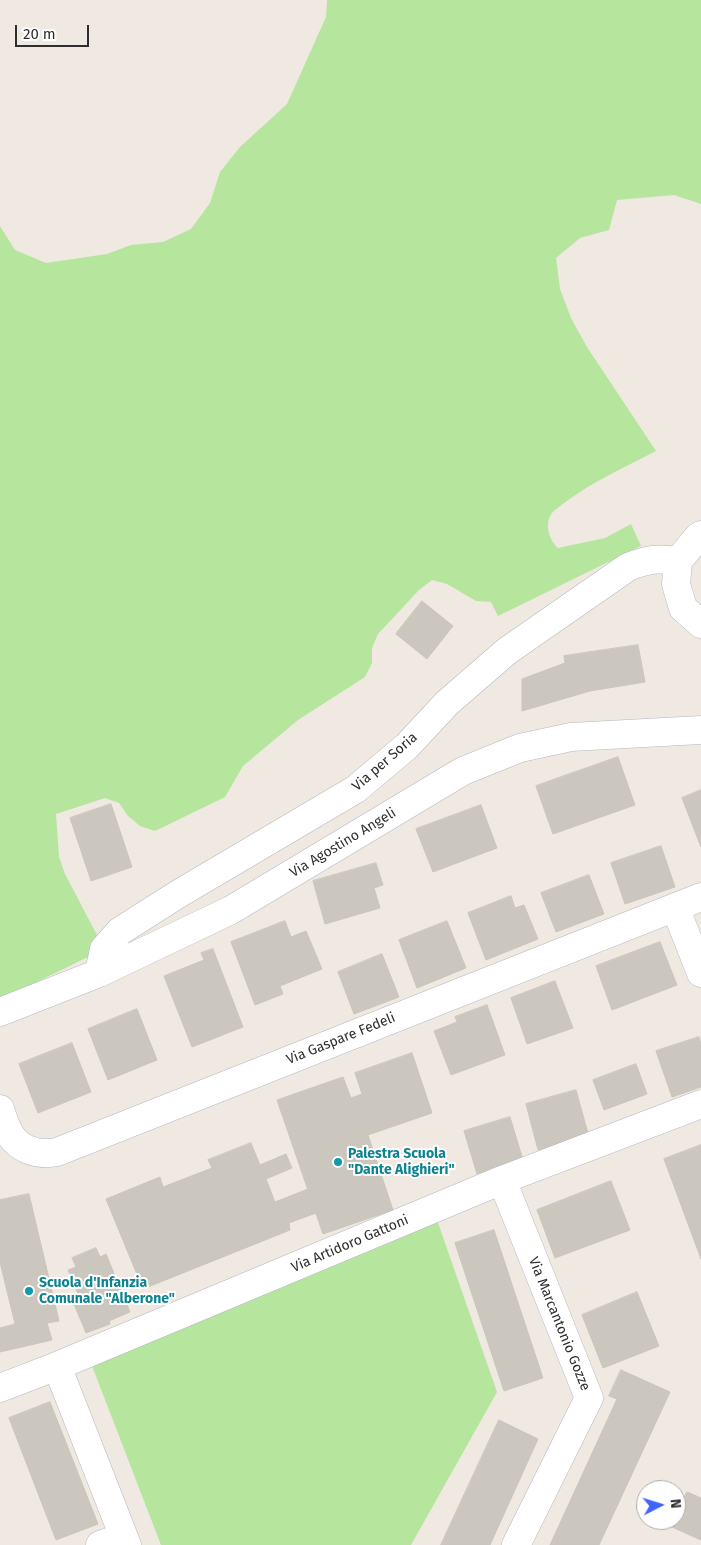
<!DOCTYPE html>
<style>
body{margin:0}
#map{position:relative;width:701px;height:1545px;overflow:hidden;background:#efe9e1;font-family:"Fira Sans",sans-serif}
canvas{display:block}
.north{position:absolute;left:636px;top:1480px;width:50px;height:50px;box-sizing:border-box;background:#fff;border:1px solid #ababab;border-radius:50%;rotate:85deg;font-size:14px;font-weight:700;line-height:20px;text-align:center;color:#2e2e2e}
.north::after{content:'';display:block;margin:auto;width:18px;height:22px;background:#4264fb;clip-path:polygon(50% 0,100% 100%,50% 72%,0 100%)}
.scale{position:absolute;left:15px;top:25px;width:74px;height:22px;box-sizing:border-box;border:2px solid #2e2e2e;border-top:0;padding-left:6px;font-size:15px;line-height:18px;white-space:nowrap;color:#2e2e2e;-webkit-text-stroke:4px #fff;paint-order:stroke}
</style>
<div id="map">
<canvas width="701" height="1545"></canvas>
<div class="north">N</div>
<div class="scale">20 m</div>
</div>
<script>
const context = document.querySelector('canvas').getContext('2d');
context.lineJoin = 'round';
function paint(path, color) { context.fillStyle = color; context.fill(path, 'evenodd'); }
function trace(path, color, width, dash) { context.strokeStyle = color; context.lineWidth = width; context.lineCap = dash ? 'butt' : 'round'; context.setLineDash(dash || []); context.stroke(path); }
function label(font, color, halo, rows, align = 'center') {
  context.font = font + ' "Fira Sans",sans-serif'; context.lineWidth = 4; context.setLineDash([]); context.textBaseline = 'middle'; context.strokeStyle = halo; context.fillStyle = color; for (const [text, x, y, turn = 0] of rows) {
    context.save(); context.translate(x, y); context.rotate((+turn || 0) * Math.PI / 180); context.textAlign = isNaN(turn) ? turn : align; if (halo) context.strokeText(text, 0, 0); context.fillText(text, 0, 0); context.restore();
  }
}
paint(new Path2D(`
 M 327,0 L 701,0 L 701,204 L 674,195 L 617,200 L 609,230 L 580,238 L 556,258 L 560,289 L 571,318 L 587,347 L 656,451 C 625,467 592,482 564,503 C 561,506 555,509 552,513 C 544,524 549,540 558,548 L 605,538 L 631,524 L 641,546 L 498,616 L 491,602 L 476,601 L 447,584 L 432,580 L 419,590 L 378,634 L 372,648 L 372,663 L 365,677 L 298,720 L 243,766 L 225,797 L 155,831 L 140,826 L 128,816 L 119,803 L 105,798 L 56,814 L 59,857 L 65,874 L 98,937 L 92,955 L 0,1000 L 0,226 L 15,250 L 46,263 L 107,254 L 131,245 L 163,242 L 191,229 L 210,203 L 220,172 L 240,147 L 287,104 L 326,17 Z
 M 436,1217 L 497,1392 L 411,1545 L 161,1545 L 89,1358 Z`), '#b6e59e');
const building = new Path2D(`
 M 422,601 L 453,626 L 427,659 L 396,634 Z
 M 638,645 L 645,682 L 590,691 L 522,711 L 522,679 L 565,663 L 564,656 Z
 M 618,757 L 635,805 L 553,834 L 536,786 Z
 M 701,790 L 701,847 L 682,798 Z
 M 111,804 L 132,867 L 91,881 L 70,818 Z
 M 481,805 L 497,848 L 433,872 L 416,829 Z
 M 661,846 L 675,887 L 625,904 L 611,863 Z
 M 376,863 L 383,885 L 374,888 L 380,908 L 325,924 L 313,881 Z
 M 589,875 L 604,914 L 556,932 L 541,893 Z
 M 511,896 L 515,908 L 524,905 L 538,939 L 486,960 L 468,913 Z
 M 285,921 L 291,937 L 306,931 L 322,969 L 280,986 L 283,994 L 255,1005 L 231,942 Z
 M 447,921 L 466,968 L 417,988 L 399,940 Z
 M 660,942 L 677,985 L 612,1010 L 596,966 Z
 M 213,949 L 243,1027 L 192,1047 L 164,976 L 204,960 L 201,953 Z
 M 382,954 L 399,997 L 354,1014 L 338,972 Z
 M 555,981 L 573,1028 L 527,1044 L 511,998 Z
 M 487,1005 L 505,1055 L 451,1075 L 434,1031 L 457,1022 L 455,1017 Z
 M 137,1009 L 157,1060 L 108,1080 L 88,1029 Z
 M 699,1037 L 701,1044 L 701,1087 L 672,1097 L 656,1051 Z
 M 72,1043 L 91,1092 L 38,1113 L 19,1064 Z
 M 412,1053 L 432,1113 L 368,1135 L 393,1210 L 323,1234 L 277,1100 L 343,1077 L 351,1098 L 362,1094 L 355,1073 Z
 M 636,1064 L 647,1094 L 604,1110 L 593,1080 Z
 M 576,1090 L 589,1137 L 538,1150 L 526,1104 Z
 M 510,1117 L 523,1160 L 477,1174 L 464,1131 Z
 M 251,1143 L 260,1165 L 286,1154 L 292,1168 L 266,1179 L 275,1202 L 308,1189 L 316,1213 L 289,1223 L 290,1230 L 143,1289 L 106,1199 L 160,1177 L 163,1187 L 212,1168 L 208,1160 Z
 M 701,1145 L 701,1259 L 664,1159 Z
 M 611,1181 L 630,1230 L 555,1258 L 537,1210 Z
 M 29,1194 L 59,1321 L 47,1323 L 52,1340 L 0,1352 L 0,1328 L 15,1324 L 0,1262 L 0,1200 Z
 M 494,1230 L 543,1378 L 504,1391 L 455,1243 Z
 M 96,1248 L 100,1257 L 106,1254 L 130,1312 L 109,1321 L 110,1324 L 86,1333 L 74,1304 L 81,1301 L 68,1270 L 76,1267 L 72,1258 Z
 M 637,1292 L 659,1346 L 603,1368 L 582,1315 Z
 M 621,1370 L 670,1392 L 599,1545 L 550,1545 L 617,1399 L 609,1396 Z
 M 50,1402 L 98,1524 L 56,1540 L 9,1418 Z
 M 499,1420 L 538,1439 L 490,1545 L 441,1545 Z
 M 687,1492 L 701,1498 L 701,1540 L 672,1527 Z`);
paint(building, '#cbc7bf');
trace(building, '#cbc5ba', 1);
const minor = new Path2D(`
 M 675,907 L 701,973
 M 99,973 L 104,949 L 120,931 L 180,893 L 356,789 L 407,746 L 447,703 L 507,651 L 628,567 C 649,559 656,558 678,561
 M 0,1012 L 99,973 L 231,910 L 463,771 L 520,748 L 571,737 L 701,730
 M 0,1109 C 2,1115 4,1122 7,1128 C 15,1149 37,1156 57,1152 L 701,897
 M 502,1180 L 589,1398 L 516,1545
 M 57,1366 L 127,1545
 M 0,1388 L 57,1366 L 502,1180 L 701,1104
 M 100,1545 L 123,1537`);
const tertiary = new Path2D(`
 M 701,535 L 698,537 L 678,561 L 676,584 L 683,608 L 701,624`);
trace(minor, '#b4b7c1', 29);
trace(tertiary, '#b4b7c1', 29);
trace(minor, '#fff', 28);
trace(tertiary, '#fff', 28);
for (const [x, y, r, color] of [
 [338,1162,5,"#0f9aa8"],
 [29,1291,5,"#0f9aa8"]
]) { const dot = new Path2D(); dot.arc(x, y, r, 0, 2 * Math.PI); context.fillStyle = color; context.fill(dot); trace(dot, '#fff', 2); }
label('14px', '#2e2e2e', '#fff', [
 ["Via per Soria",385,762,-41],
 ["Via Agostino Angeli",343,843,-31],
 ["Via Gaspare Fedeli",341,1039,-22],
 ["Via Artidoro Gattoni",350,1244,-23],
 ["Via Marcantonio Gozze",559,1324,68]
]);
label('bold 14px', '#0d838f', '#fff', [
 ["Palestra Scuola",348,1154],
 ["\"Dante Alighieri\"",348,1170],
 ["Scuola d'Infanzia",39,1283],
 ["Comunale \"Alberone\"",39,1299]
], 'left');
</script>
